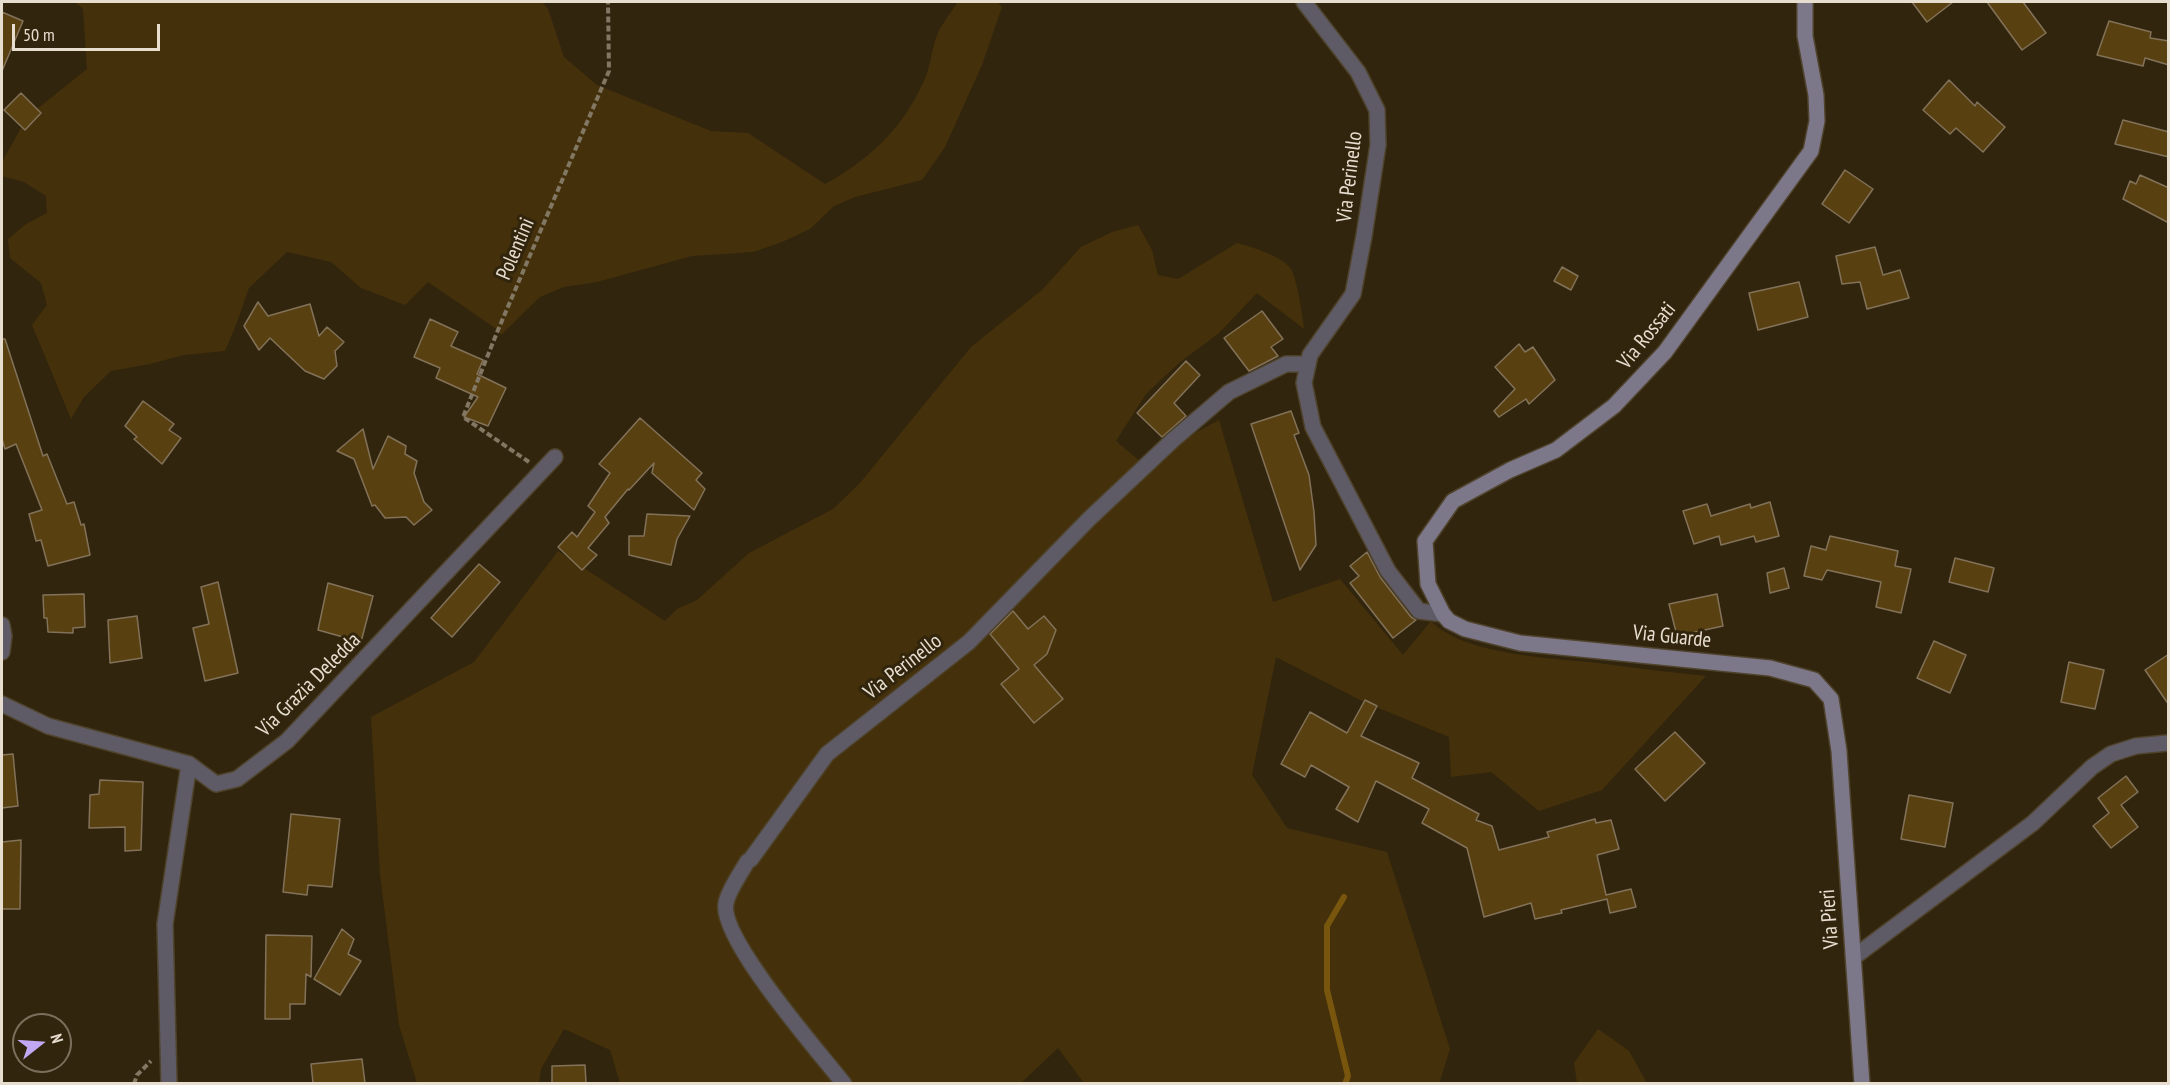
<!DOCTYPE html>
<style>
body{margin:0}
#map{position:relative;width:2170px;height:1085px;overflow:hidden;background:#32250d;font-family:"PT Sans Narrow",sans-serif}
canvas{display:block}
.frame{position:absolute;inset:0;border:3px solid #e7ded0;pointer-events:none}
.north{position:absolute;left:12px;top:1013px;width:60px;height:60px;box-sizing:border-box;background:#32250d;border:2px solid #7a6f5b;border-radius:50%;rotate:73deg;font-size:16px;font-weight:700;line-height:24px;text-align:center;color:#e7ded0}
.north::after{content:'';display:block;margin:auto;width:21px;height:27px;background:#c1a8f3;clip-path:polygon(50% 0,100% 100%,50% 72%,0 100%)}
.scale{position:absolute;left:12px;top:24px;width:148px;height:27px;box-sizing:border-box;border:3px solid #e7ded0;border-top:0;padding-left:8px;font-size:18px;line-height:21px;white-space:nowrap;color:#e7ded0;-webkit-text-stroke:4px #32250d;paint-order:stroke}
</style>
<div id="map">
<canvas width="2170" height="1085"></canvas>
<div class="frame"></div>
<div class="north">N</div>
<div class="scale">50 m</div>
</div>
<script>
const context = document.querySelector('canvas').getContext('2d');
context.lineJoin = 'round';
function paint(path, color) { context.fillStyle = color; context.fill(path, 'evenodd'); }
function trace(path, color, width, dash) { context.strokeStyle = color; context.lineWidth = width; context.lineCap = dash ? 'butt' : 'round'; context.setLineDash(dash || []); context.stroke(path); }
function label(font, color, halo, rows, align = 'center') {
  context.font = font + ' "PT Sans Narrow",sans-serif'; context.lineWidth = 6; context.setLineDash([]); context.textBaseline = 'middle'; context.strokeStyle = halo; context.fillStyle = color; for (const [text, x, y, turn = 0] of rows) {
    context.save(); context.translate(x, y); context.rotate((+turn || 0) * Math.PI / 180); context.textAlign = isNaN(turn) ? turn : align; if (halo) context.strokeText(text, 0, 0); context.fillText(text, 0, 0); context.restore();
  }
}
paint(new Path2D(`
 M 75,2 L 542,2 L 548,9 L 564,57 L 597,85 L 711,131 L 748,133 L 825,184 C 869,160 902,129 923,83 C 930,69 931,53 936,38 C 940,26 950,14 957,3 L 997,2 L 1002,7 L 982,65 L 945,147 L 922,180 L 855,197 L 834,206 L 810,229 L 782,242 L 753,252 L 692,256 L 597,282 L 564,287 L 540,297 L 501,335 L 498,330 L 428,282 L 405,305 L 361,288 L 331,262 L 287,252 L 249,288 L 236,325 L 225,351 L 184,355 L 150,364 L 111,371 L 84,397 L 71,419 L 32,325 L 47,305 L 41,283 L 10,258 L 8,239 L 26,224 L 47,213 L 46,196 L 24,182 L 2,176 L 2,162 L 27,117 L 87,69 L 83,9 Z
 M 1138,225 L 1152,250 L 1158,275 L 1178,279 L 1237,243 C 1252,247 1282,256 1291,269 C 1297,279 1303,317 1304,329 L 1257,293 L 1219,333 L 1179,363 L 1146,394 L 1116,441 L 1141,462 L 1219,420 L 1273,602 L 1340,579 L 1403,655 L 1431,621 C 1463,655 1552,658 1597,663 C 1633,668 1670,672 1706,676 L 1602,790 L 1539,811 L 1491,772 L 1451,777 L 1449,737 L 1364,702 L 1276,657 L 1252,775 L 1287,828 L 1387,852 L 1450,1049 L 1439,1084 L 1084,1083 L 1058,1048 L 1021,1083 L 620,1083 L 610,1050 L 564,1029 L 541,1069 L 539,1083 L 417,1083 L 399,1025 L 380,874 L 371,717 L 474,662 L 558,551 L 665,621 L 677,609 L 697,600 L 749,553 L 833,509 L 860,483 L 971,347 L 1042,290 L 1081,247 L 1112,232 Z
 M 1598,1029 L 1629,1051 L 1647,1083 L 1577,1083 L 1574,1063 Z`), '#44310b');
trace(new Path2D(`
 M 1344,897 L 1327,926 L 1327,990 L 1348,1076 L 1345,1084`), '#79560d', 6);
const building = new Path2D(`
 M 1912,2 L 1953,2 L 1927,22 Z
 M 1987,2 L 2023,2 L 2046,33 L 2022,50 Z
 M 2,12 L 23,21 L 2,71 Z
 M 2109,21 L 2151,32 L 2150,38 L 2169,41 L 2169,65 L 2145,58 L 2143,66 L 2097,55 Z
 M 1949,80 L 1975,106 L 1977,102 L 2005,127 L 1983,152 L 1956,128 L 1950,134 L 1923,110 Z
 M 21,93 L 41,113 L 25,130 L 4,110 Z
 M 2123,120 L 2169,132 L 2169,157 L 2115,144 Z
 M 1845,170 L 1873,189 L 1849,223 L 1822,204 Z
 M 2140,175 L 2169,188 L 2169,223 L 2123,199 L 2130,181 L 2136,184 Z
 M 1875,247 L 1883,275 L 1900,270 L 1909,298 L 1867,309 L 1860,282 L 1842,284 L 1836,256 Z
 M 1562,267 L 1578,276 L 1571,290 L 1554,281 Z
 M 1799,282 L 1808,317 L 1758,330 L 1749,293 Z
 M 258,302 L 268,316 L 310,304 L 319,336 L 327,327 L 344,342 L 335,351 L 337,366 L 324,379 L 305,371 L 270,338 L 259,350 L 244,326 Z
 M 1262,311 L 1283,339 L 1271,347 L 1278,356 L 1249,371 L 1224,338 Z
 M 430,319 L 458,332 L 451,346 L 483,360 L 477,374 L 506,388 L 488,426 L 464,417 L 478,397 L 436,378 L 440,368 L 414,357 Z
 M 2,339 L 5,339 L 43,456 L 47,454 L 67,504 L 74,502 L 81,525 L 84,524 L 90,555 L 48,566 L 41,540 L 36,541 L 29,514 L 42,510 L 16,444 L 5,449 L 2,439 Z
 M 1519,344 L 1525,352 L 1533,347 L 1555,380 L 1529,404 L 1526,399 L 1499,417 L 1494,411 L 1515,389 L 1495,367 Z
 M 1186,361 L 1200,375 L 1174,403 L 1186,416 L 1162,437 L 1137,413 Z
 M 143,401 L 174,424 L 169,430 L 181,438 L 162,464 L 134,439 L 137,437 L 125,426 Z
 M 1291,411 L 1299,433 L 1294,435 L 1309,475 L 1314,512 L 1316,545 L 1300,570 L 1251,424 Z
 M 640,418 L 702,473 L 696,480 L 705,489 L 694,510 L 652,473 L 654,463 L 629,490 L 628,489 L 605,517 L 609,523 L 588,548 L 597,555 L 582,570 L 558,547 L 572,532 L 577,537 L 595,512 L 588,506 L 610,473 L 599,464 Z
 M 363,429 L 373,469 L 388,436 L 406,446 L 405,454 L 417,461 L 414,473 L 424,502 L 432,510 L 414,525 L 406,517 L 385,518 L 375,505 L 372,506 L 354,459 L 337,451 Z
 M 1770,502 L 1779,536 L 1756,542 L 1754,536 L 1721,545 L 1719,536 L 1694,544 L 1683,511 L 1707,504 L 1711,516 L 1750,504 L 1751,508 Z
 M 647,514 L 690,516 L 677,539 L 671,565 L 629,555 L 629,536 L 644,536 Z
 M 1830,536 L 1898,551 L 1895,566 L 1911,569 L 1901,613 L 1876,607 L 1881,582 L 1827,570 L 1822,580 L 1804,576 L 1811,546 L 1826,550 Z
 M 1367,552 L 1380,577 L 1411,617 L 1416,620 L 1393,638 L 1350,583 L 1359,576 L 1350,566 Z
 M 1955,558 L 1994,568 L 1988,592 L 1949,582 Z
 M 479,564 L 500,582 L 452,637 L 431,618 Z
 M 1784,568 L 1789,588 L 1770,593 L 1767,573 Z
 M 218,582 L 238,673 L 205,681 L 193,628 L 209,624 L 201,587 Z
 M 328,583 L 373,596 L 361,642 L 318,630 Z
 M 84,594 L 85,627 L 73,628 L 73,633 L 48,632 L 47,618 L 44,618 L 43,595 Z
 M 1717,594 L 1723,626 L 1677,636 L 1669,604 Z
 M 1013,611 L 1028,629 L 1044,616 L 1056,630 L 1047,654 L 1034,665 L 1063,699 L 1034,723 L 1001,684 L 1019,669 L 990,634 Z
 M 137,616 L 142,658 L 110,663 L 108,620 Z
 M 1934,641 L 1966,655 L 1950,693 L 1917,678 Z
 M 2169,654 L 2169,705 L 2145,670 Z
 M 2069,662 L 2104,670 L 2095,709 L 2061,702 Z
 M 1365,700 L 1377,706 L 1361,736 L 1419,763 L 1412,778 L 1479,814 L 1476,820 L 1492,826 L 1499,850 L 1549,837 L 1547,832 L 1595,819 L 1596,823 L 1611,820 L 1619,849 L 1597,855 L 1606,895 L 1631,889 L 1636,907 L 1610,913 L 1607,899 L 1561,910 L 1562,913 L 1535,919 L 1531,903 L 1484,917 L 1467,848 L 1422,823 L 1429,809 L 1376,781 L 1358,822 L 1336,809 L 1349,787 L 1311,765 L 1305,777 L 1281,764 L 1310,712 L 1347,733 Z
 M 1675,732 L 1705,763 L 1665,801 L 1635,769 Z
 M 13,754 L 18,806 L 2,808 L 2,755 Z
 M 2126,776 L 2138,792 L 2121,805 L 2138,827 L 2111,848 L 2093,826 L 2109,813 L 2098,798 Z
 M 100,780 L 143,782 L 141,850 L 125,851 L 125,827 L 89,828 L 90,795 L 99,794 Z
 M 1909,795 L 1953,803 L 1945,847 L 1901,839 Z
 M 291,814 L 340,819 L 332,887 L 308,885 L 307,895 L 283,892 Z
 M 21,840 L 20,909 L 2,909 L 2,842 Z
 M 342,929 L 354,939 L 348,954 L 361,961 L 340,995 L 314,979 Z
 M 266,935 L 312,936 L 311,977 L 306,974 L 305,1004 L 290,1004 L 290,1019 L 265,1019 Z
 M 362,1059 L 365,1083 L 313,1083 L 311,1064 Z
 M 585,1065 L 586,1083 L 552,1083 L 552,1066 Z`);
paint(building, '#594011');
trace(building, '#827259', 1.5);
const street = new Path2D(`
 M 1304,2 L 1358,72 L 1377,110 L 1378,145 L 1364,236 L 1353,294 L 1310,355 L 1304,383 L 1313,427 L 1388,571 L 1419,611 L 1443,614
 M 2,625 L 4,636 L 2,652
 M 2,704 L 48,726 L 189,764 L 216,784 L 237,779 L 287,741 L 555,457
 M 1854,957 L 2033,823 L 2092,767 L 2111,754 L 2136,746 L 2168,743
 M 169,1084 L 165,924 L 189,764
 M 844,1084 C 820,1053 718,937 726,903 C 728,891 741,873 747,862 L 751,859 L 827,754 L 969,642 L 1089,519 L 1174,439 L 1229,392 L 1286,364 L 1308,364`);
const secondary = new Path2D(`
 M 1805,2 L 1805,36 L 1816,95 L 1817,121 L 1811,151 L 1665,352 L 1614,406 L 1556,450 L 1510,470 L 1453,501 L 1425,541 L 1428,584 L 1443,614 L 1449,621 L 1465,629 L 1520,643 L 1770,668 L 1814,680 L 1831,699 L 1839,751 L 1862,1084`);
trace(street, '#4f432c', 18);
trace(secondary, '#4f432c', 18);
trace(new Path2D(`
 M 529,462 L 463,417 L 498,330 L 609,71 L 608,2
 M 134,1084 L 137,1075 L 151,1061`), '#827763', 4, [6, 3]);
trace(street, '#5e5b66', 15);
trace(secondary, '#7d778a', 15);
label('21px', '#e7ded0', '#32250d', [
 ["Via Perinello",1350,177,-83],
 ["Polentini",516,249,-67],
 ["Via Rossati",1647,336,-51],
 ["Via Guarde",1672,637,6],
 ["Via Perinello",903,667,-38],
 ["Via Grazia Deledda",309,685,-45],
 ["Via Pieri",1830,919,-94]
]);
</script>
